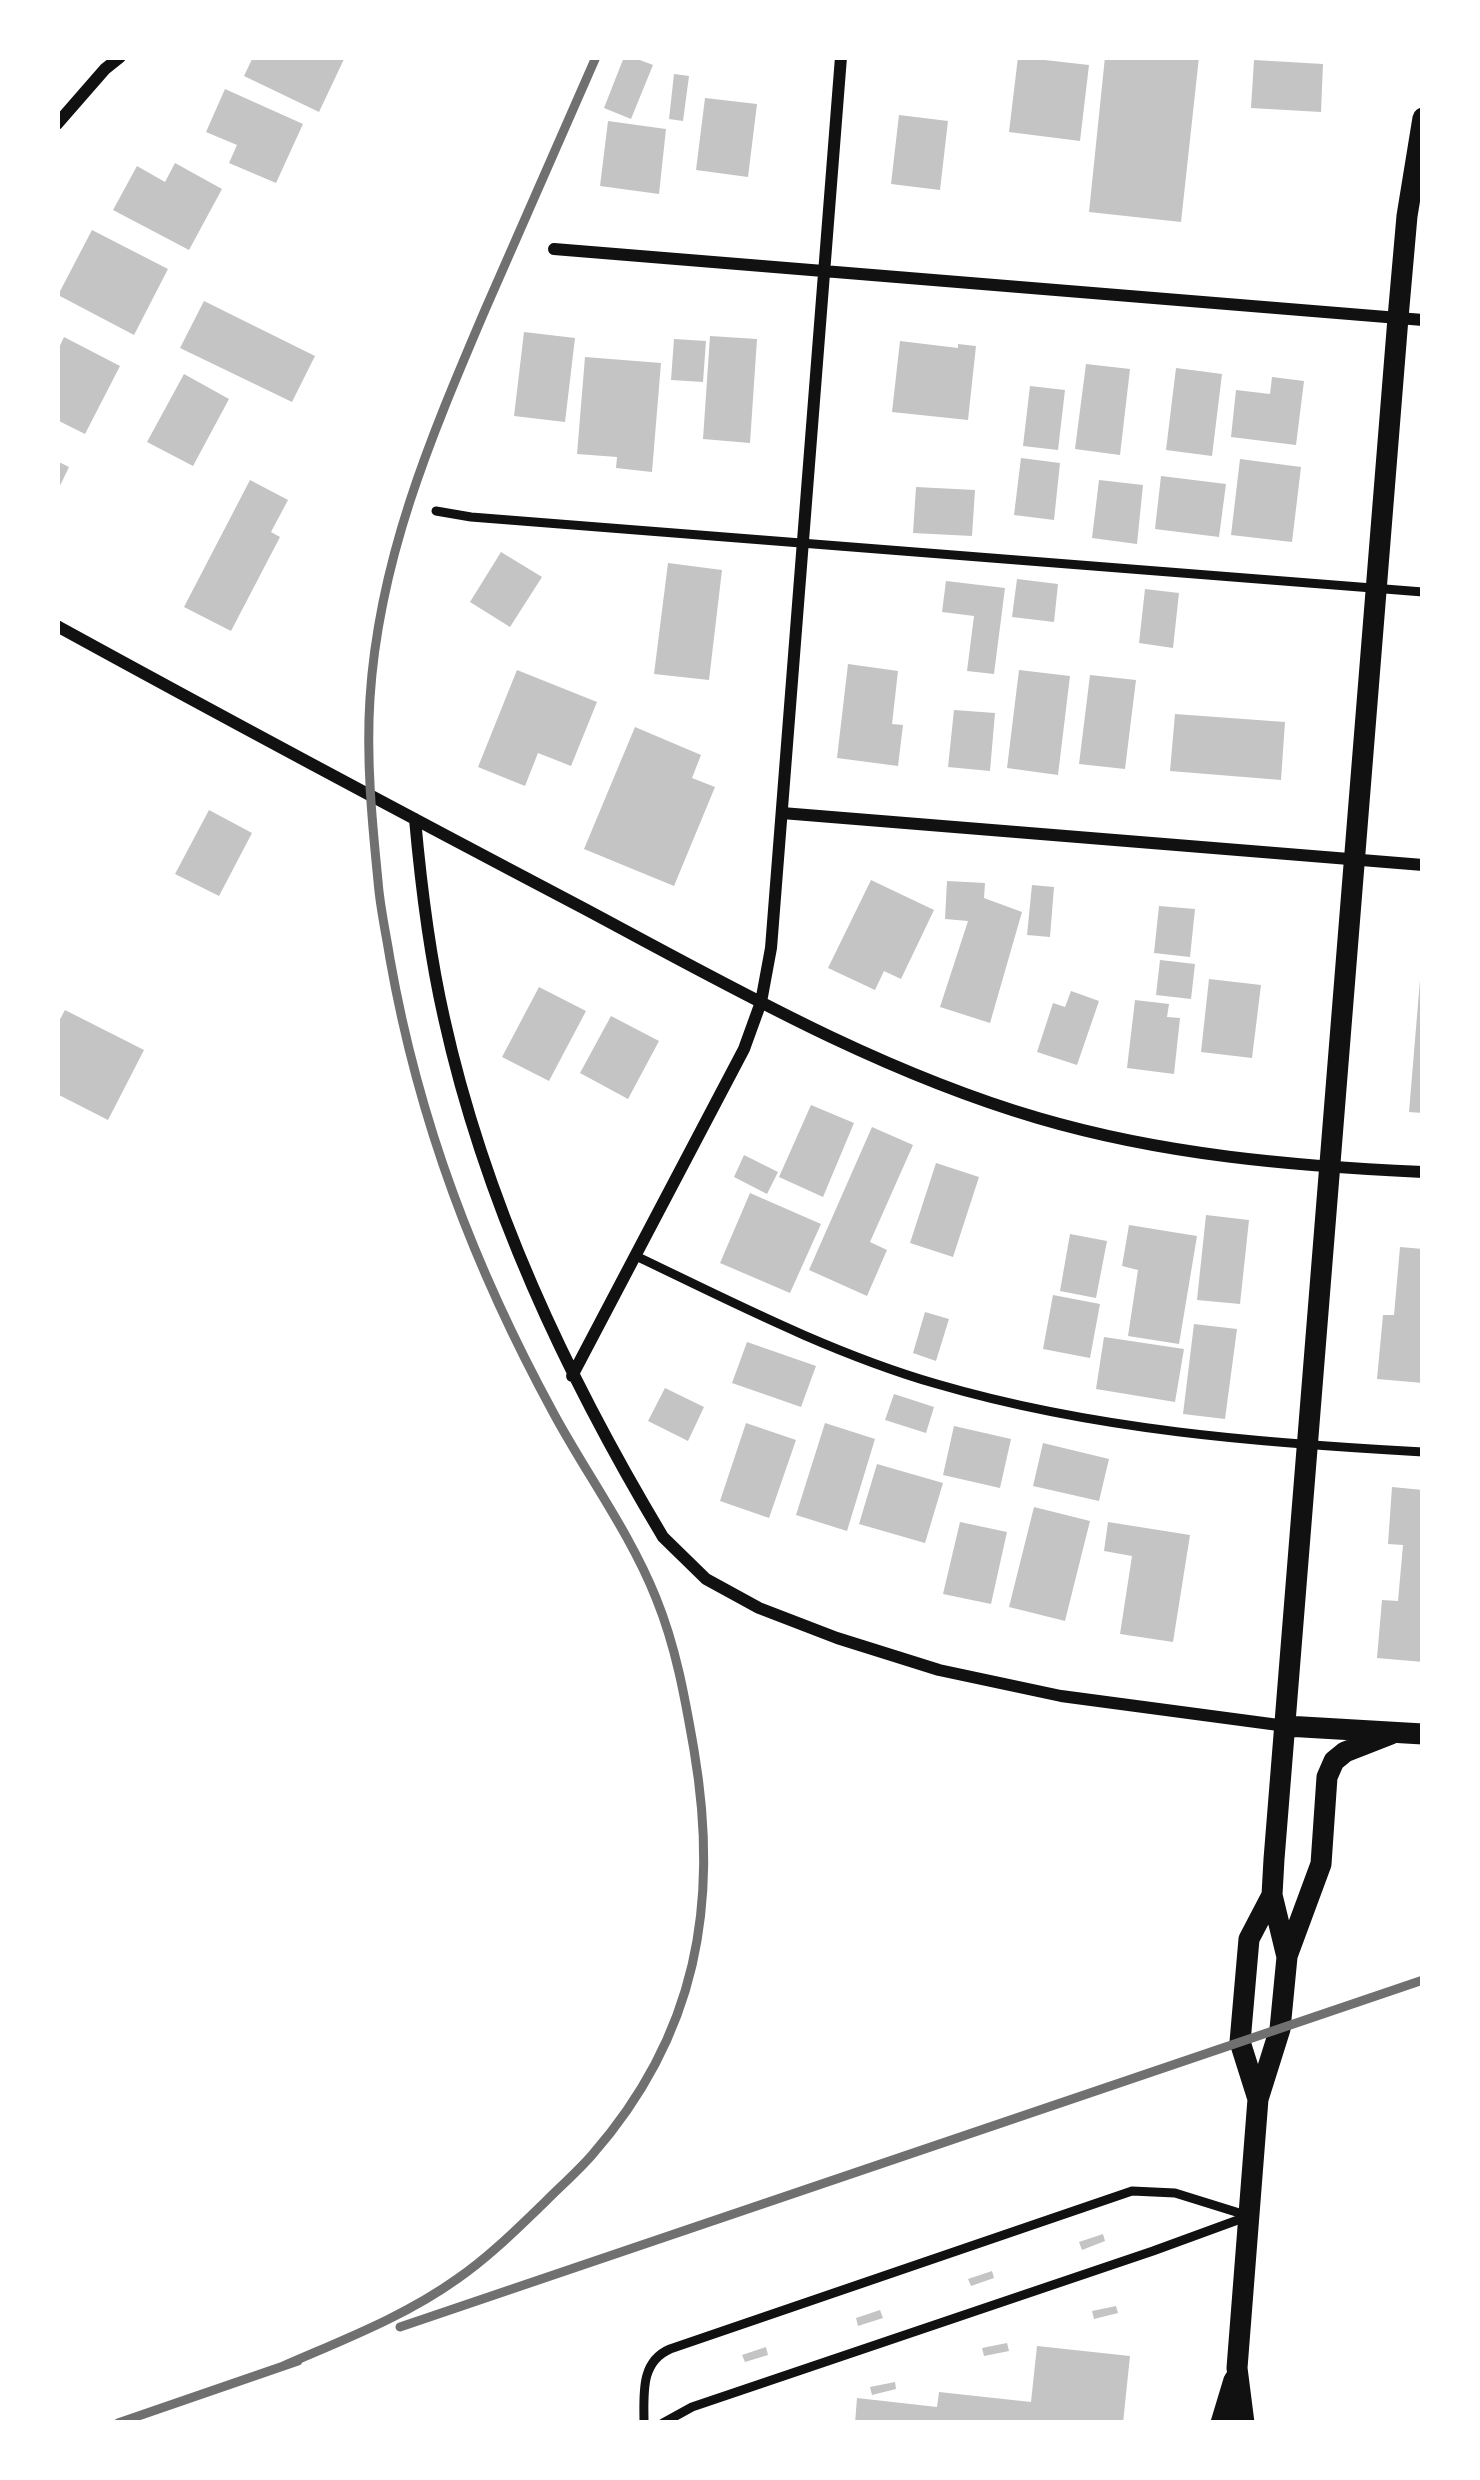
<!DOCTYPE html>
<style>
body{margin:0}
#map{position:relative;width:1480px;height:2480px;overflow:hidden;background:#fff;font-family:"Alegreya Sans",sans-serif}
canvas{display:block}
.frame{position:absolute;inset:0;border:60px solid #fff;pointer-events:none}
</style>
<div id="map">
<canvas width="1480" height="2480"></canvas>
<div class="frame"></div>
</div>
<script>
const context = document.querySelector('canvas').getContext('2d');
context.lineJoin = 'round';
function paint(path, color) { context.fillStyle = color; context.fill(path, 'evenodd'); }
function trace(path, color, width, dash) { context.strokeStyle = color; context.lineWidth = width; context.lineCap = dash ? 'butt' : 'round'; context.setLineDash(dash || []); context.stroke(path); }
paint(new Path2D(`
 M 253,57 L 345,57 L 319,112 L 244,76 Z
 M 624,57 L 632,57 L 653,65 L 631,119 L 604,108 Z
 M 1018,57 L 1089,65 L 1080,141 L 1009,132 Z
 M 1105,57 L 1199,57 L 1181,222 L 1089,212 Z
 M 1254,60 L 1323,64 L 1321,112 L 1251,108 Z
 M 674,74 L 689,76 L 683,121 L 669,119 Z
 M 225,89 L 303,124 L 276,183 L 229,163 L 237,145 L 206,132 Z
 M 705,98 L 757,104 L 748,177 L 696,170 Z
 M 899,115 L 948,121 L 940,190 L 891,184 Z
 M 608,121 L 666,129 L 659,194 L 600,186 Z
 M 175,163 L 222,189 L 189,250 L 113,210 L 137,166 L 165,182 Z
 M 92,230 L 168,269 L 134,335 L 58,295 Z
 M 204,301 L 315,356 L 292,402 L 180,348 Z
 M 524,332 L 575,338 L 565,422 L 514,416 Z
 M 710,336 L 757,339 L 750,443 L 703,439 Z
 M 64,337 L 120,366 L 85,434 L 57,420 L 57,352 Z
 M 674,339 L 706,341 L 703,382 L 671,380 Z
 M 900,341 L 958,348 L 958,344 L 976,346 L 968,420 L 892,412 Z
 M 585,357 L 661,363 L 652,472 L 616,468 L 617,457 L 577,454 Z
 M 1086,364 L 1130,369 L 1120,455 L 1075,449 Z
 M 1176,368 L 1222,374 L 1212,456 L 1166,450 Z
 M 184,374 L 229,399 L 193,466 L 147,442 Z
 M 1272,377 L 1304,381 L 1296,445 L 1231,437 L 1236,390 L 1270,394 Z
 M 1030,386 L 1065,390 L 1058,450 L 1023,446 Z
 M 1021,458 L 1060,463 L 1054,520 L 1014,515 Z
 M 1240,459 L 1301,467 L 1292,542 L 1231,535 Z
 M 57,461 L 69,467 L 57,492 Z
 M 1161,476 L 1226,484 L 1219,537 L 1155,529 Z
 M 250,480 L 288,500 L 271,532 L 280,537 L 231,631 L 184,607 Z
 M 1099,480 L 1143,485 L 1137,544 L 1092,538 Z
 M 916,487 L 975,490 L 972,536 L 913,533 Z
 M 501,552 L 542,577 L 510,627 L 470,602 Z
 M 668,563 L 722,570 L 709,680 L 654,674 Z
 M 1017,579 L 1058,584 L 1054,622 L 1012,617 Z
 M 946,581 L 1005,588 L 994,674 L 967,671 L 974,616 L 942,612 Z
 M 1145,589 L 1179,593 L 1173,648 L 1139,643 Z
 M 848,664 L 898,671 L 892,724 L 903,725 L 898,766 L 837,758 Z
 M 517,670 L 597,702 L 571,766 L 538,753 L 525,786 L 478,767 Z
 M 1019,670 L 1070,676 L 1058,775 L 1007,768 Z
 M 1090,675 L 1136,680 L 1125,769 L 1079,764 Z
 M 954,710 L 995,713 L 990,771 L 948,767 Z
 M 1175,714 L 1285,722 L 1281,780 L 1170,771 Z
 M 635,727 L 701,755 L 692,778 L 715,787 L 674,886 L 584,849 Z
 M 209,810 L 252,833 L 219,896 L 175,874 Z
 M 871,880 L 934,910 L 901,979 L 884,971 L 875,990 L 828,968 Z
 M 947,881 L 985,883 L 984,898 L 1022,912 L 990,1023 L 940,1007 L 968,921 L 945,919 Z
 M 1032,885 L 1054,887 L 1050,937 L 1027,935 Z
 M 1159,906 L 1195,909 L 1190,957 L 1154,953 Z
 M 1160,960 L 1195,964 L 1191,999 L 1156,995 Z
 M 1209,979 L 1261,985 L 1252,1058 L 1201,1052 Z
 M 1420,980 L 1423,980 L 1423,1113 L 1409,1112 Z
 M 539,987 L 586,1011 L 549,1081 L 502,1057 Z
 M 1071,991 L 1099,1001 L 1077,1065 L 1037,1052 L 1053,1003 L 1065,1007 Z
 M 1135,1000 L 1169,1004 L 1167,1017 L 1180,1018 L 1174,1074 L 1127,1068 Z
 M 65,1010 L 144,1050 L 108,1120 L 57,1094 L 57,1025 Z
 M 611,1016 L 659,1041 L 628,1099 L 580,1073 Z
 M 811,1105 L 854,1123 L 823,1197 L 779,1177 Z
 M 872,1127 L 913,1145 L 870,1242 L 887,1250 L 867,1296 L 809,1270 Z
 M 744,1155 L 778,1172 L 767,1194 L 734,1177 Z
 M 936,1163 L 979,1177 L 953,1257 L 910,1243 Z
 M 750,1193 L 821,1224 L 790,1293 L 720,1263 Z
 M 1206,1215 L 1249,1220 L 1240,1304 L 1197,1300 Z
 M 1129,1225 L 1197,1236 L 1179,1344 L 1128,1336 L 1138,1270 L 1122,1266 Z
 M 1070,1234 L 1107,1241 L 1096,1298 L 1060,1291 Z
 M 1400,1247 L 1423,1249 L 1423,1383 L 1377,1379 L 1383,1315 L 1394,1315 Z
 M 1053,1295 L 1100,1304 L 1090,1358 L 1043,1349 Z
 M 925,1312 L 949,1319 L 936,1361 L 913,1353 Z
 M 1194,1324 L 1237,1329 L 1225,1419 L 1183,1414 Z
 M 1104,1337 L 1184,1349 L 1175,1402 L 1096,1389 Z
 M 747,1342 L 816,1366 L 801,1407 L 732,1383 Z
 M 665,1388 L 704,1407 L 688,1441 L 648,1421 Z
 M 894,1394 L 934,1407 L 926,1433 L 885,1420 Z
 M 746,1423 L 796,1440 L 769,1518 L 720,1501 Z
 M 825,1423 L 875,1439 L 847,1531 L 796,1515 Z
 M 954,1426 L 1011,1439 L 1000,1488 L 943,1475 Z
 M 1043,1443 L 1109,1459 L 1099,1501 L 1033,1486 Z
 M 877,1464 L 943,1483 L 925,1543 L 859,1524 Z
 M 1392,1487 L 1423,1490 L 1423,1662 L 1377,1658 L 1382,1600 L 1398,1601 L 1403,1545 L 1388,1544 Z
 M 1034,1507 L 1090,1521 L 1065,1621 L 1009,1607 Z
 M 960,1522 L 1007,1532 L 991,1604 L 943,1594 Z
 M 1108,1522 L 1190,1535 L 1173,1642 L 1120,1634 L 1132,1556 L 1104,1551 Z
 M 1103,2234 L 1105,2241 L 1082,2250 L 1079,2242 Z
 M 992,2271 L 994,2278 L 971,2286 L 968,2279 Z
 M 1116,2306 L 1118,2313 L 1094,2319 L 1092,2311 Z
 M 880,2310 L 883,2318 L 858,2326 L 856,2318 Z
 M 1007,2343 L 1009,2351 L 984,2356 L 982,2348 Z
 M 1037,2346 L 1130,2356 L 1123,2423 L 855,2423 L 857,2398 L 937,2407 L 939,2392 L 1031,2402 Z
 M 766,2347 L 768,2355 L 745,2362 L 742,2355 Z
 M 895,2382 L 896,2389 L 872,2395 L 870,2387 Z`), '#c4c4c4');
trace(new Path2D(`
 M 436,511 L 471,517 L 1423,592
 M 636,1256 C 734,1303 833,1354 937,1384 C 1094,1430 1261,1443 1423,1452
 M 644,2423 C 644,2394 640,2362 670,2349 L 1132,2191 L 1175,2193 L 1249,2216
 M 663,2423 L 692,2407 L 1153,2251 L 1246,2217`), '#111', 9);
trace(new Path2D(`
 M 57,124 L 105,69 L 120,57
 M 554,249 L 1423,320
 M 57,626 C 232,722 408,816 585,909 C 731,987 878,1071 1038,1118 C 1164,1155 1292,1166 1423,1172
 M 782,813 L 1423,865
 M 415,819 C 421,886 429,952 444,1018 C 485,1203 566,1375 663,1537 L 706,1579 L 759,1608 L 837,1638 L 939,1670 L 1061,1696 L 1286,1726
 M 572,1376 L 744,1049 L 761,1002 L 771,948 L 841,57`), '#111', 12);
trace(new Path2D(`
 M 1286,1726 L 1423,1734
 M 1287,1956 L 1321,1864 L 1327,1777 L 1334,1761 L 1345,1752 L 1391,1734
 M 1258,2099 L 1240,2042 L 1249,1939 L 1272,1895
 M 1221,2423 L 1234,2380
 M 1244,2423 L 1237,2368 L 1258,2099 L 1280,2029 L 1287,1957 L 1272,1895 L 1274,1859 L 1398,318 L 1407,216 L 1423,118`), '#111', 21);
trace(new Path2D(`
 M 400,2327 L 1423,1980
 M 281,2367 C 340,2341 404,2317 457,2279 C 489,2257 518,2228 546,2201 C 561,2186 578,2171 592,2155 C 697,2035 720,1903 694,1750 C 685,1698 676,1647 656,1598 C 630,1533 587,1475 554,1414 C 475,1269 419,1123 390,959 C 386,933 380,908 378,881 C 372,821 366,759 370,698 C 379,558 431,437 485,310 C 522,225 559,141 596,57
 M 118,2423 L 298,2361`), '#707070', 9);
</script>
